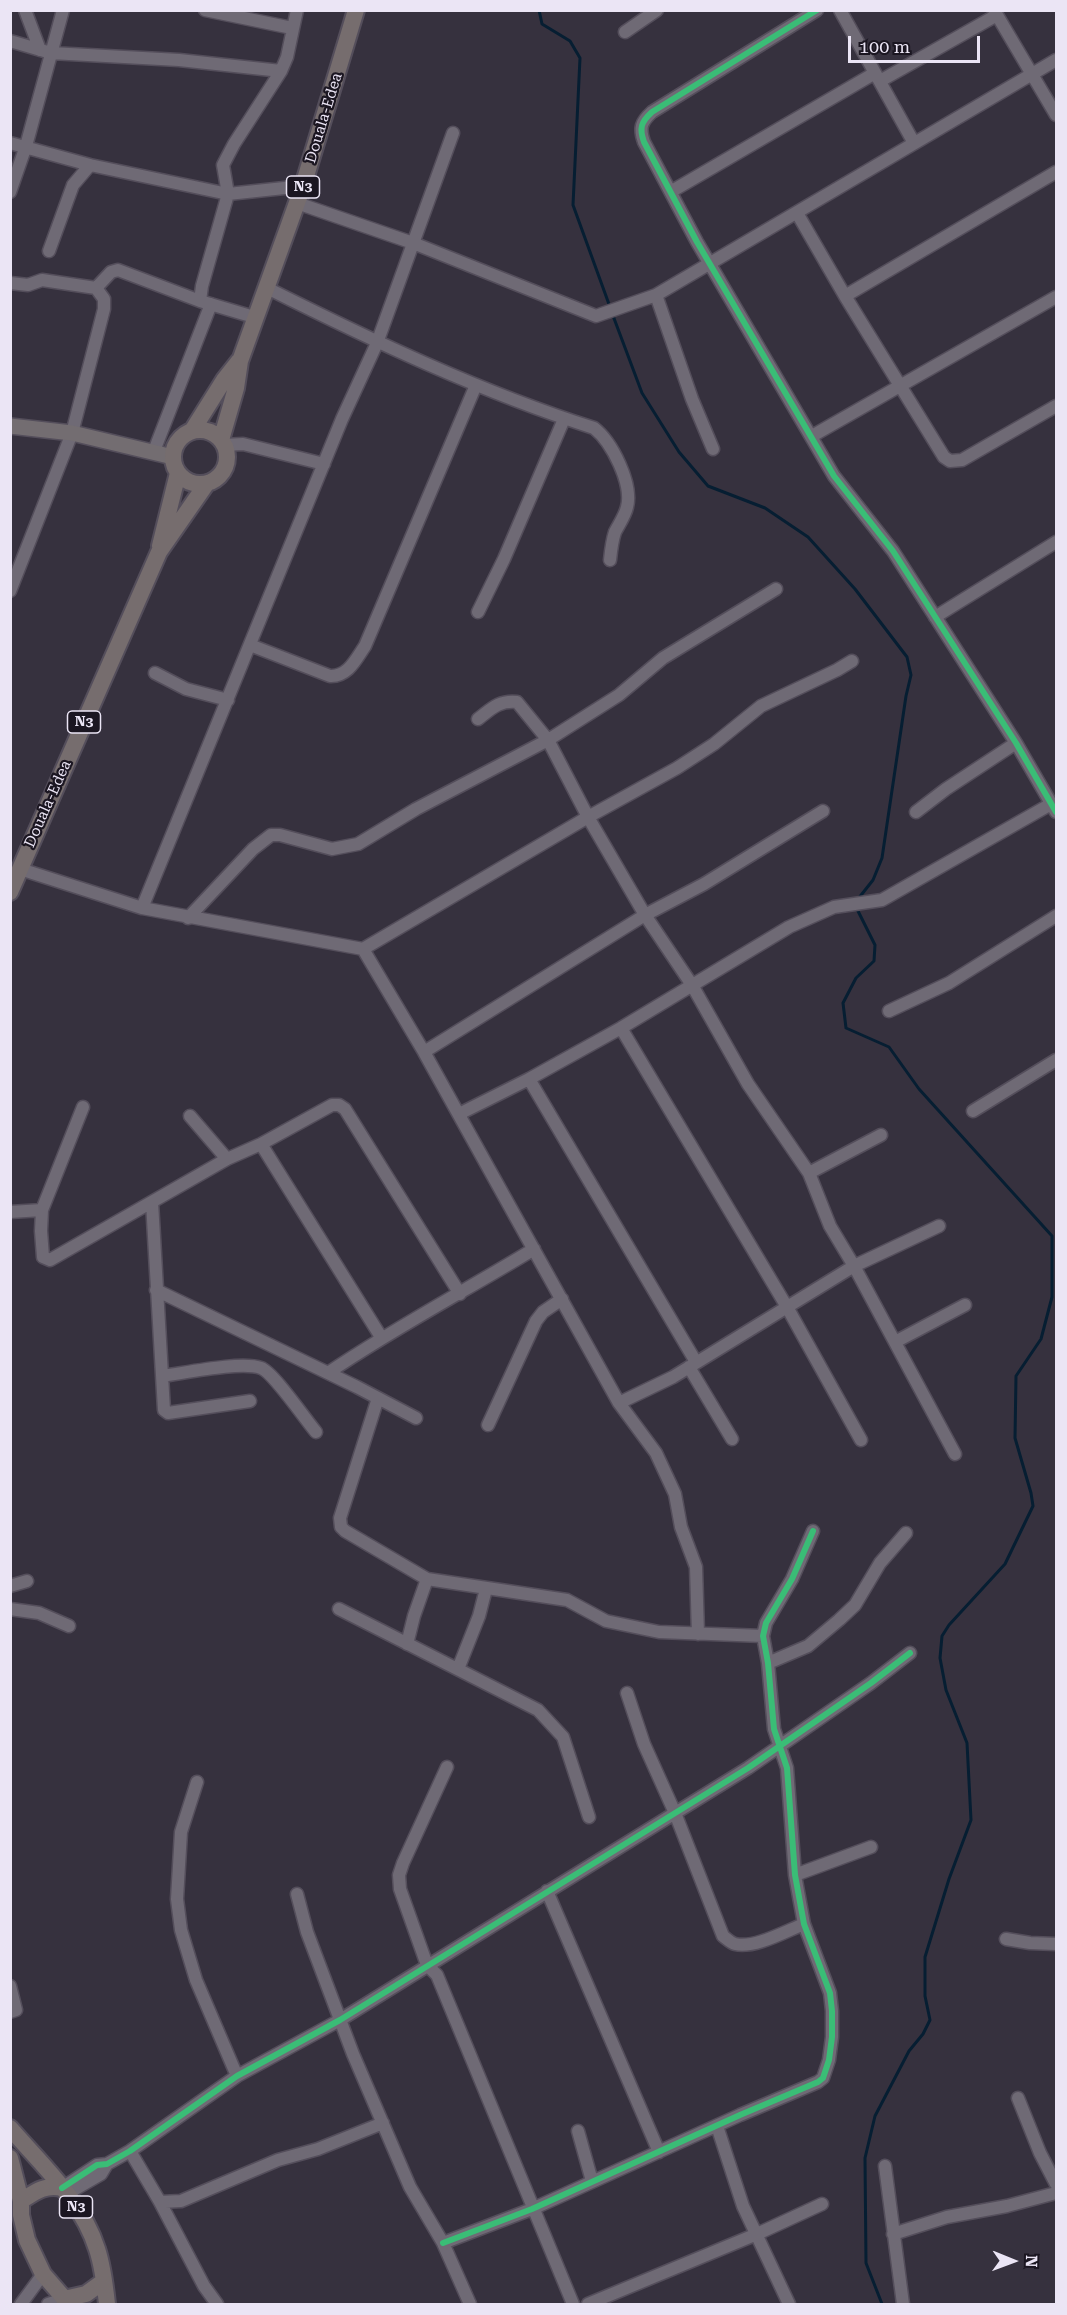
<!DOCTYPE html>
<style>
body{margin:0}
#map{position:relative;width:1067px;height:2315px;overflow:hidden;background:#36313e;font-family:"Roboto Serif",serif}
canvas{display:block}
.frame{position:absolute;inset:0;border:12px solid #ebe5f5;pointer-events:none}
.north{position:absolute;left:983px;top:2231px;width:60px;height:60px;-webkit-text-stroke:4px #1b1621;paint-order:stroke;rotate:91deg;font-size:16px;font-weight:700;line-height:24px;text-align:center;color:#ebe5f5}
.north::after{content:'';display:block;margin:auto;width:21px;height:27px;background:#ebe5f5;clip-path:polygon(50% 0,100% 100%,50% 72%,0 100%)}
.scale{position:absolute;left:848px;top:36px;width:132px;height:27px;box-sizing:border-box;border:3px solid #ebe5f5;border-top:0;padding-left:8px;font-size:18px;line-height:21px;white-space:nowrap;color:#ebe5f5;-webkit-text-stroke:4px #1b1621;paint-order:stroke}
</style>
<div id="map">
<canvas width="1067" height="2315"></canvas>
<div class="frame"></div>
<div class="north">N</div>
<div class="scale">100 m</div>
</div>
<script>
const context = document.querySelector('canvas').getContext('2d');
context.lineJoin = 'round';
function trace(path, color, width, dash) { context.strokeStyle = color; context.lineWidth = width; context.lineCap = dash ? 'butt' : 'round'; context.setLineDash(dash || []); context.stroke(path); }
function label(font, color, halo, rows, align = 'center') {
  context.font = font + ' "Roboto Serif",serif'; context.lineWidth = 4.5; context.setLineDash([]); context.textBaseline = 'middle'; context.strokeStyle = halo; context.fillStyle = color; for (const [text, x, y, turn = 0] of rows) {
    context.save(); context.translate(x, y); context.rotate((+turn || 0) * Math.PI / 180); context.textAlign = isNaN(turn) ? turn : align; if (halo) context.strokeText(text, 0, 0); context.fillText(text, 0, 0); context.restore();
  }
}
trace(new Path2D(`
 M 539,10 L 542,24 L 570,41 L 580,58 L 573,205 L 610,307
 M 612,313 L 642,393 L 679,452 L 708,486 L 765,508 L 808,537 L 855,589 L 907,657 L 911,675 L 906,696 L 882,858 L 873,880 L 858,899
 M 857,909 L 875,945 L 874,961 L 856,978 L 843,1003 L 846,1028 L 889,1047 L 919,1089 L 1052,1236 L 1052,1297 L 1041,1339 L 1016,1376 L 1015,1438 L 1031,1493 L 1033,1506 L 1005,1564 L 949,1625 L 942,1636 L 940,1658 L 946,1690 L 967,1743 L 971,1820 L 949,1879 L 925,1957 L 925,1996 L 930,2020 L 923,2034 L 909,2051 L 875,2116 L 865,2158 L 866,2263 L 882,2304`), '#061e32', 3);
const minor = new Path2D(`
 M 25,10 L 40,50
 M 205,10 L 292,28
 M 817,10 L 652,112 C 641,122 639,128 644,142 L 697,242 L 834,476 L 893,551 L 1016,743 L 1056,812
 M 840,10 L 914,143
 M 994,10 L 1056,115
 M 625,32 L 657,10
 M 10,41 L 51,53 L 179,60 L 281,71
 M 880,81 L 997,15
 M 10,143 L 90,165 L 228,194 L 303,186
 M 672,191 L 875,73
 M 10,192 L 26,146 L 63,10
 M 297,203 L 413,243 L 596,316 L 656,295 L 1056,60
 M 797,213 L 845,296 L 944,457 L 950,461 L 962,460 L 1056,406
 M 49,251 L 73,185 L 90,165
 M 10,283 L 28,285 L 42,280 L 96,288 L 104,299 L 104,309 L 72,433 L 10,591
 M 96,288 L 111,272 L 118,270 L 200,301
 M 267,288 C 373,341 481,392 594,428 C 612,442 633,484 627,507 C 625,516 619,524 615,532 C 612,541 611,550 610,560
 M 656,295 L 692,399 L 713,449
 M 845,296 L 1056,172
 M 254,317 L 200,301 L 202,286 L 228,194 L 223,165 L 234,144 L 281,71 L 287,57 L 297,10
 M 812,436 L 1056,297
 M 224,445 L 243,444 L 324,464
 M 154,451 L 211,304
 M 478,612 L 504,559 L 564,419
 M 935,617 L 1056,542
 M 250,645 L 330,676 C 348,677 356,659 365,646 L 476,385
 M 155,673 L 186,689 L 228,700
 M 478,719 C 491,709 499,700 517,702 L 548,740 L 588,817 L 645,915 L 692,985 L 748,1084 L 809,1173 L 830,1226 L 854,1266 L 955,1454
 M 916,812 L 946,789 L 1016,743
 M 20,869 L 142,908 L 363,949 L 588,817 L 677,768 L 714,744 L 761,706 L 837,670 L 852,661
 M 142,908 L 342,419 L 377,343 L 453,133
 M 188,918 L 253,849 L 271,835 L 280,835 L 332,849 L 358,844 L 416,809 L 548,740 L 619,695 L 663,658 L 776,589
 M 363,949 L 424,1052 L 619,1403 L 656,1453 L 675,1494 L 681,1527 L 696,1567 L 698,1634
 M 889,1011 L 949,983 L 1056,916
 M 621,1028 L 787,1307 L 861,1440
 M 424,1052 L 645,915 L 704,884 L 823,811
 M 529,1079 L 696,1362
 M 83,1107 L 42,1210 L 41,1231 L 43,1257 L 50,1260 L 227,1159 L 261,1144 L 332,1105 L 339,1105 L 345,1109 L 460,1294
 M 973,1111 L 1056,1060
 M 459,1114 L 529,1079 L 621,1028 L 789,927 L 834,907 L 882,900 L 1051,804
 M 190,1116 L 227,1159
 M 261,1144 L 381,1337
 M 809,1173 L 881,1135
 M 152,1202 L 164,1410 L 168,1413 L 250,1401
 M 10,1212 L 42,1210
 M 156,1290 L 357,1387 L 416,1418
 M 895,1342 L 965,1305
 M 689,1367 L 732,1439
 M 328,1373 C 394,1328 465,1291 534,1249
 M 162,1376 C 185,1373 241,1361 261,1368 C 273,1372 305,1419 316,1432
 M 378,1398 L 340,1518 L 341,1527 L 345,1531 L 427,1579 L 567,1600 L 606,1621 L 659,1632 L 763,1636
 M 619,1403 L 673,1377 L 854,1266 L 939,1226
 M 488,1425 L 536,1321 L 543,1312 L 562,1299
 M 10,1586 L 27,1581
 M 10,1609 L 39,1613 L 69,1626
 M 339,1609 L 538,1710 L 563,1737 L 589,1817
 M 407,1644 L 414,1616 L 427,1579
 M 768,1663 L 808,1646 L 839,1620 L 855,1605 L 880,1563 L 906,1533
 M 458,1669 L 479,1616 L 486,1589
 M 627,1693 L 644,1744 L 675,1813 L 723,1936 C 727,1939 731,1943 735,1944 C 754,1949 786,1931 804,1924
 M 447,1767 L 403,1863 L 399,1875 L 400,1889 L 427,1965 L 437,1975 L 573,2304
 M 197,1782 L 181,1832 L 177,1899 L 181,1930 L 196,1980 L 237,2076
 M 795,1875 L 871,1847
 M 547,1891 L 659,2152
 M 297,1894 L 307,1932 L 353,2054 L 410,2187 L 443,2243 L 470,2304
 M 1006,1939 L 1030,1943 L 1056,1944
 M 10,1986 L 16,2010 L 10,2012
 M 1018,2098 L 1040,2153 L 1056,2184
 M 717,2126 L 743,2206 L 789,2304
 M 578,2131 L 592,2181
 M 130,2151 L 160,2202 L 204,2286 L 217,2304
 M 885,2166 L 903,2304
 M 62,2188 L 97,2165 L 107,2164 L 130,2151 L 237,2076 L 340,2020 L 748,1768 L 871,1683 L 910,1653
 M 70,2192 L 101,2174 L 107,2164
 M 160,2202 L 181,2201 L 278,2160 L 318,2149 L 383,2123
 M 893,2234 L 947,2217 L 1007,2206 L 1056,2193
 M 443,2243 L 532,2209 L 740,2115 L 818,2082 L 823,2078 L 829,2060 L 832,2037 L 832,2011 L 830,1993 L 804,1924 L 795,1875 L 787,1768 L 774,1729 L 768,1663 L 763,1636 L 766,1623 L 792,1579 L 813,1531
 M 21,2304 L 43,2274
 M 48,2304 L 64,2299
 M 588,2304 L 757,2234 L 822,2204`);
const major = new Path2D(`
 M 10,426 L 72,433 L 173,457`);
const highway = new Path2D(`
 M173 457a27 27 0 1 1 54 0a27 27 0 1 1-54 0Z
 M 192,431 L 224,380 L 239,361
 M 221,440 L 236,388 L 240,361 L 303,186 L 356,10
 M 160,546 L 178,473
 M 10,892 L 159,552 L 207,483
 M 10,2128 C 42,2165 82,2201 97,2249 C 103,2267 105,2286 107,2304
 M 10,2158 L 21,2201 L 21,2215 L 27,2240 L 43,2274 L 69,2304
 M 21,2201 C 35,2192 45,2184 62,2188
 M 64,2299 L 86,2294 L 104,2281`);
trace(minor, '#544e5b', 15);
trace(major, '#544e5b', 18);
trace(highway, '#544e5b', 20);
trace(minor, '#6f6a75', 12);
trace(major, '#736d71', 15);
trace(highway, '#766d6e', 16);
trace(new Path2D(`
 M 817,10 L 652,112 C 641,122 639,128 644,142 L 697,242 L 834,476 L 893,551 L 1016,743 L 1056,812
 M 62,2188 L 97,2165 L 107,2164 L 130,2151 L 237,2076 L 340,2020 L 748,1768 L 871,1683 L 910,1653
 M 443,2243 L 532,2209 L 740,2115 L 818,2082 L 823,2078 L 829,2060 L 832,2037 L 832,2011 L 830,1993 L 804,1924 L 795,1875 L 787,1768 L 774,1729 L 768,1663 L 763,1636 L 766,1623 L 792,1579 L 813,1531`), '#3abd76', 6);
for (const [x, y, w] of [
 [303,187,33],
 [84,722,33],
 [76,2207,33]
]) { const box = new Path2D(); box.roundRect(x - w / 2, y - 11, w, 22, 4.5); context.fillStyle = '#1b1621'; context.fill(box); trace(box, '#ebe5f5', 1.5); }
label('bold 14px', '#ebe5f5', null, [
 ["N3",303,187],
 ["N3",84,722],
 ["N3",76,2207]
]);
label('15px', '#ebe5f5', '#1b1621', [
 ["Douala-Edea",324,118,-73],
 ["Douala-Edea",48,804,-66]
]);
</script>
